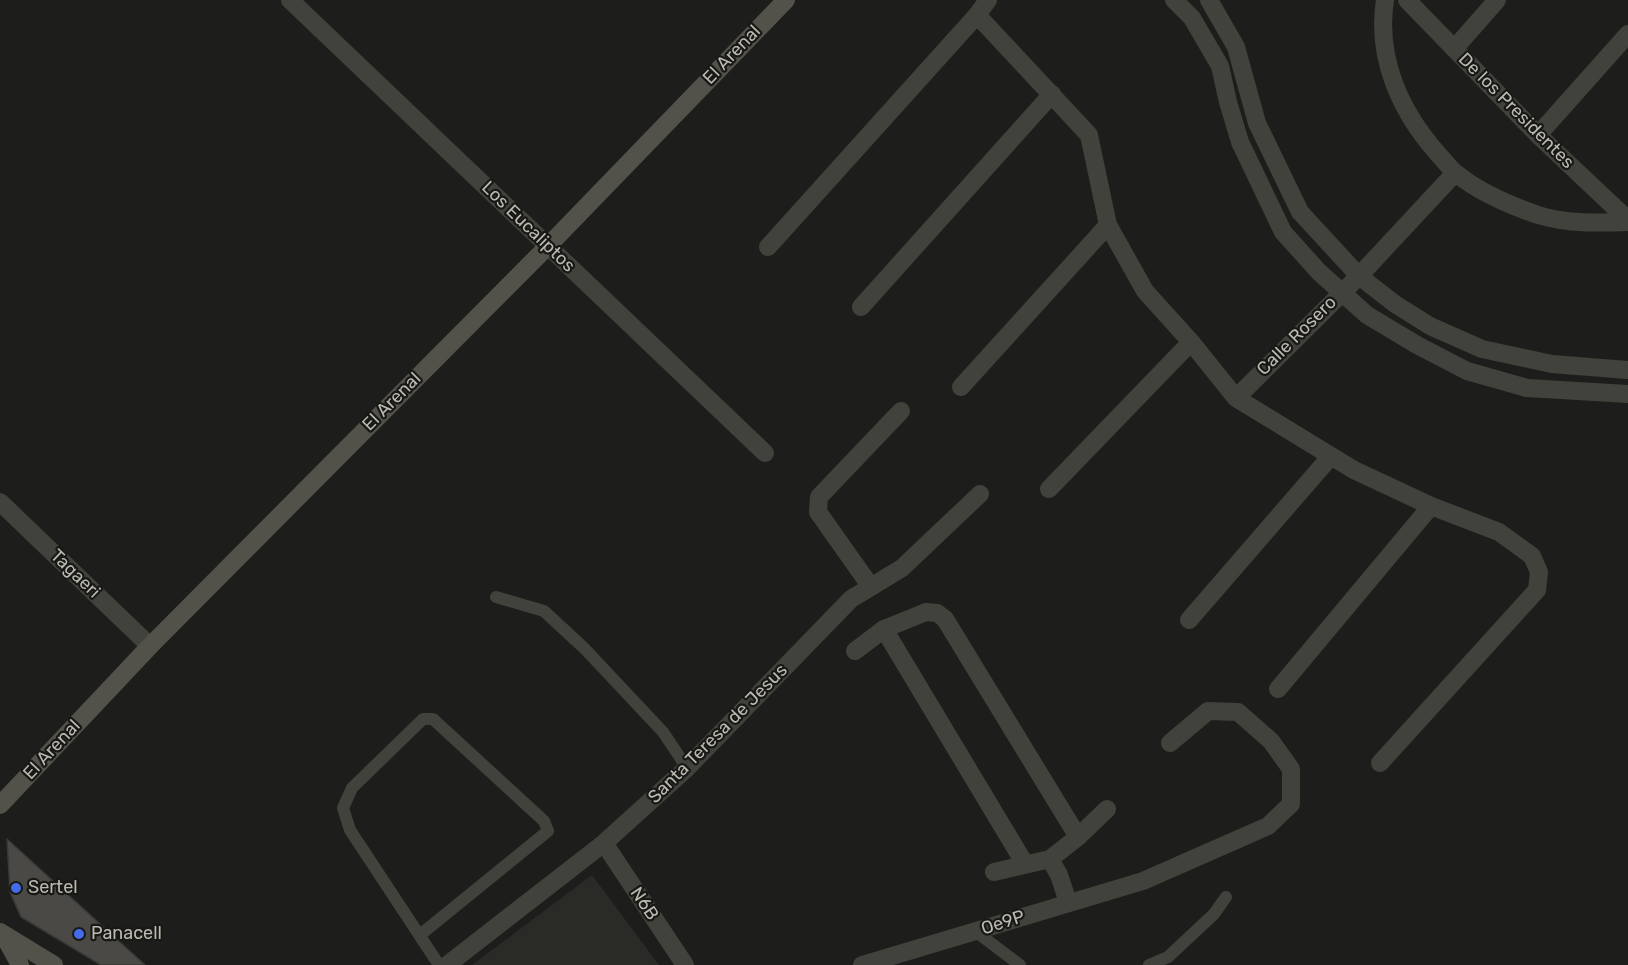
<!DOCTYPE html>
<style>
body{margin:0}
canvas{display:block;background:#1d1d1b}
</style>
<canvas width="1628" height="965"></canvas>
<script>
const context = document.querySelector('canvas').getContext('2d');
context.lineJoin = 'round';
function paint(path, color) { context.fillStyle = color; context.fill(path, 'evenodd'); }
function trace(path, color, width, dash) { context.strokeStyle = color; context.lineWidth = width; context.lineCap = dash ? 'butt' : 'round'; context.setLineDash(dash || []); context.stroke(path); }
function label(font, color, halo, rows, align = 'center') {
  context.font = font + ' Rubik,sans-serif'; context.lineWidth = 4.5; context.setLineDash([]); context.textBaseline = 'middle'; context.strokeStyle = halo; context.fillStyle = color; for (const [text, x, y, turn = 0] of rows) {
    context.save(); context.translate(x, y); context.rotate((+turn || 0) * Math.PI / 180); context.textAlign = isNaN(turn) ? turn : align; if (halo) context.strokeText(text, 0, 0); context.fillText(text, 0, 0); context.restore();
  }
}
paint(new Path2D(`
 M 592,875 L 659,965 L 472,965 Z`), '#2a2a27');
const building = new Path2D(`
 M 7,839 L 145,965 L 101,965 L 21,917 L 10,892 Z`);
paint(building, '#4a4945');
trace(building, '#393935', 1.5);
trace(new Path2D(`
 M 496,597 L 544,611 L 585,649 L 663,732 L 687,768
 M 975,931 L 1020,965
 M 420,935 L 548,831 L 544,821 L 433,719 L 423,719 L 352,788 L 343,808 L 350,830 L 439,965
 M 1149,965 L 1168,957 L 1214,914 L 1226,897`), '#42423c', 12);
trace(new Path2D(`
 M 290,0 L 765,453
 M 1174,0 L 1192,18 L 1220,66 L 1228,102 L 1240,142 L 1283,232 L 1319,272 L 1367,315 L 1417,345 L 1467,371 L 1527,388 L 1628,394
 M 1209,0 L 1236,47 L 1257,123 L 1300,212 L 1359,276 L 1395,304 L 1430,326 L 1482,349 L 1552,364 L 1628,370
 M 1385,0 C 1376,58 1400,111 1438,154 C 1444,160 1450,169 1457,174 C 1480,193 1509,205 1538,215 C 1567,224 1598,223 1628,222
 M 1407,0 L 1538,135 L 1628,220
 M 977,15 L 1089,135 L 1108,225 L 1145,291 L 1191,342 L 1236,398 L 1354,470 L 1431,506 L 1499,532 L 1532,556 L 1539,572 L 1537,590 L 1380,763
 M 1454,49 L 1497,0
 M 1538,135 L 1628,34
 M 768,247 L 977,15 L 988,0
 M 861,307 L 1052,94
 M 961,387 L 1108,225
 M 1236,398 L 1359,276 L 1455,173
 M 1049,489 L 1191,342
 M 0,502 L 150,646
 M 871,587 L 818,512 L 819,497 L 901,411
 M 1189,620 L 1331,456
 M 884,629 L 1025,864
 M 855,651 L 884,629 L 926,612 L 937,613 L 945,619 L 1078,837
 M 1278,689 L 1431,506
 M 604,843 L 685,965
 M 1050,859 L 1059,875 L 1068,902
 M 994,872 L 1050,859 L 1078,837 L 1107,809
 M 447,965 L 604,843 L 687,768 L 851,599 L 902,568 L 980,494
 M 862,965 L 1143,881 L 1268,826 L 1291,804 L 1291,769 L 1271,741 L 1238,712 L 1208,711 L 1170,743`), '#42423c', 18);
trace(new Path2D(`
 M 0,805 L 150,646 L 548,246 L 786,0
 M 0,932 L 54,965
 M 3,934 L 20,965`), '#52514a', 18);
for (const [x, y, r, color] of [
 [16,888,6,"#466bea"],
 [79,934,6,"#466bea"]
]) { const dot = new Path2D(); dot.arc(x, y, r, 0, 2 * Math.PI); context.fillStyle = color; context.fill(dot); trace(dot, '#181816', 2); }
label('18px', '#bcb9ae', '#181816', [
 ["El Arenal",732,55,-46],
 ["De los Presidentes",1516,111,45],
 ["Los Eucaliptos",528,227,44],
 ["Calle Rosero",1297,336,-45],
 ["El Arenal",392,402,-45],
 ["Tagaeri",75,574,44],
 ["Santa Teresa de Jesus",718,734,-45],
 ["El Arenal",52,750,-47],
 ["N6B",644,904,56],
 ["Oe9P",1003,923,-18]
]);
label('18px', '#bcb9ae', '#181816', [
 ["Sertel",28,888],
 ["Panacell",91,934]
], 'left');
</script>
